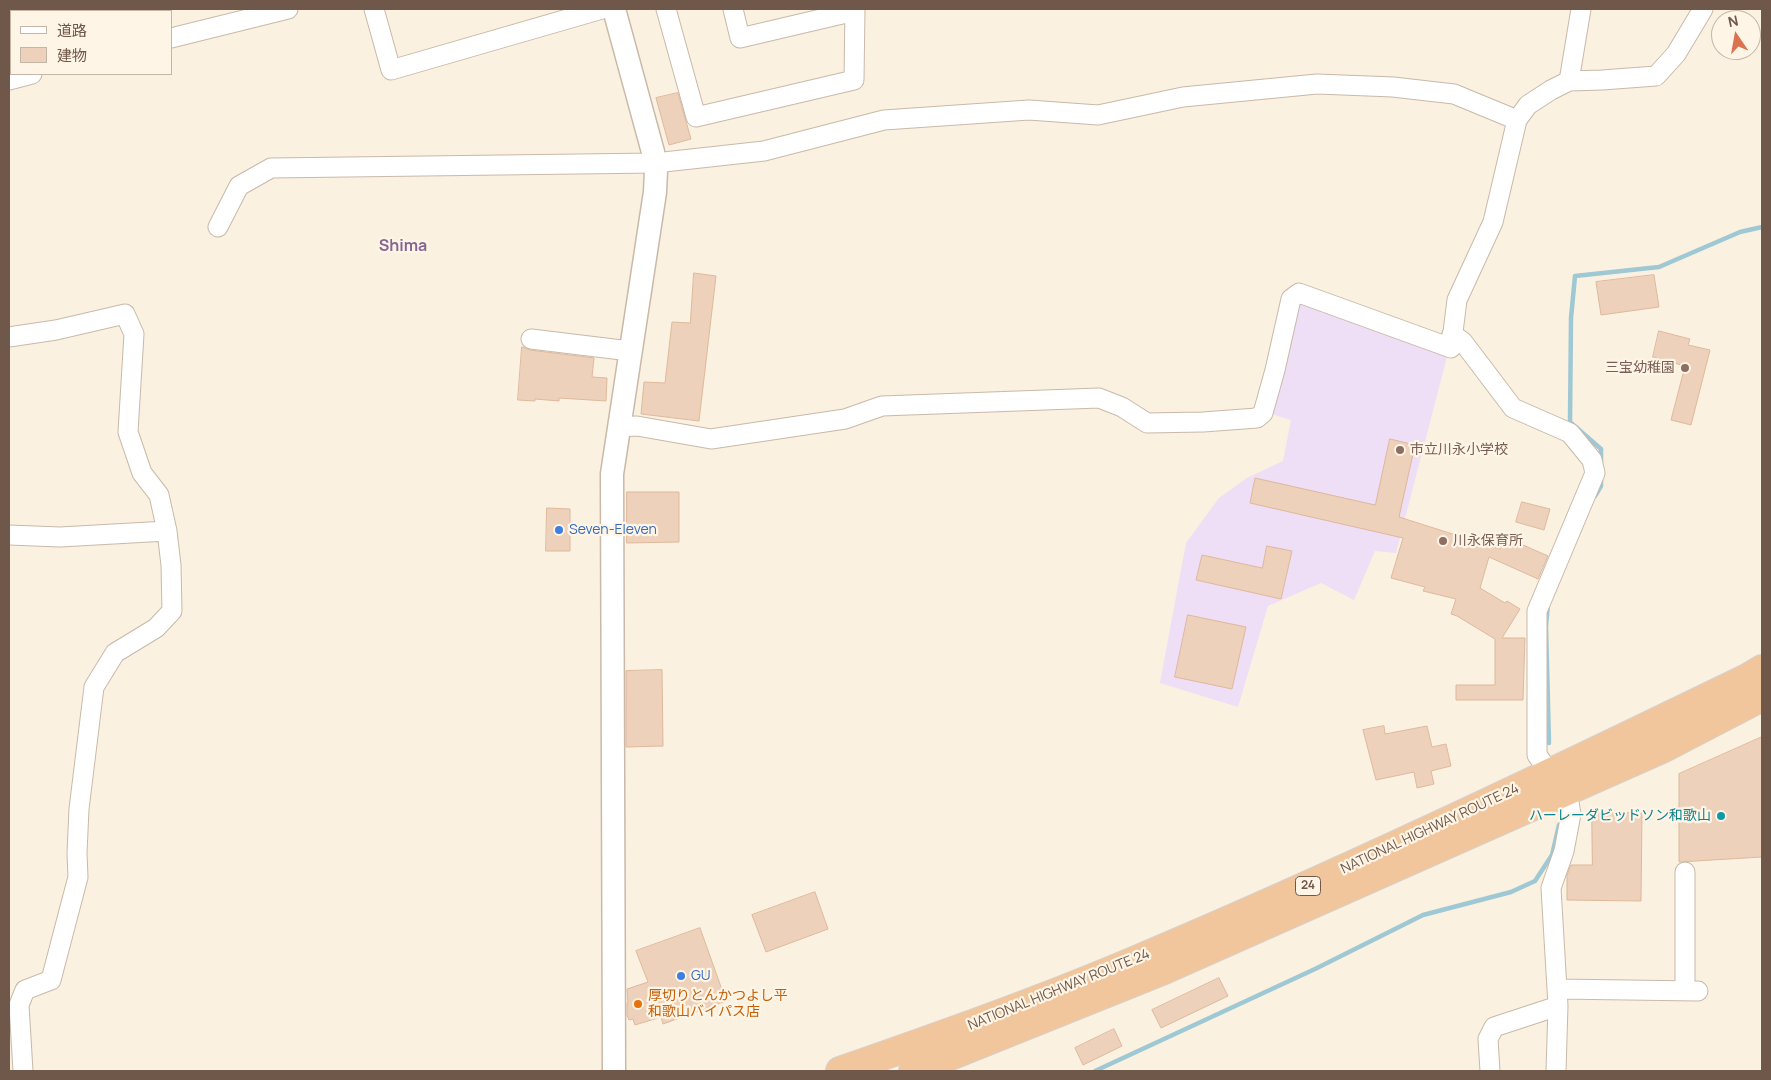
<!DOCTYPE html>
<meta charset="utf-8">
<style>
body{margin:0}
#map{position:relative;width:1771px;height:1080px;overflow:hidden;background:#faf1e1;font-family:Manrope,"Noto Sans JP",sans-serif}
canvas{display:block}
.frame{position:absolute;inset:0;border:10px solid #6f584a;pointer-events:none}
.legend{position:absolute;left:10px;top:10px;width:162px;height:65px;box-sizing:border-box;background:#fef5e6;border:1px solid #c5b6a8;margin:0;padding:6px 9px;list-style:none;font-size:15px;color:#6f584a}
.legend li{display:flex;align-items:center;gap:10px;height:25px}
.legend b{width:25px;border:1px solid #c5b6a8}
.north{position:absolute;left:1711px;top:10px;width:50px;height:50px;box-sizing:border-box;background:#fef5e6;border:1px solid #c5b6a8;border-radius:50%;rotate:348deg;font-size:14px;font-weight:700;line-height:20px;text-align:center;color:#6f584a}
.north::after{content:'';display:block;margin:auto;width:18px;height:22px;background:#dc734e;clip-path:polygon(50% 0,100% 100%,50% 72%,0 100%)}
</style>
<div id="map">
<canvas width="1771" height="1080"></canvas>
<div class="frame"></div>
<ul class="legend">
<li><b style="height:6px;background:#fff"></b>道路</li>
<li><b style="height:14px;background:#edd1ba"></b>建物</li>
</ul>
<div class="north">N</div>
</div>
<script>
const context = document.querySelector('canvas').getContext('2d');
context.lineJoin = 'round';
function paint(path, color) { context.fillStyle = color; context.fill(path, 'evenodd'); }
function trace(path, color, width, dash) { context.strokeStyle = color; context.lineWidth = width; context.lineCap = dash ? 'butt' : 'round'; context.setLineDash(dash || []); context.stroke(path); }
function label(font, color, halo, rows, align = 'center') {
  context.font = font + ' Manrope,"Noto Sans JP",sans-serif'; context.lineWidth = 4.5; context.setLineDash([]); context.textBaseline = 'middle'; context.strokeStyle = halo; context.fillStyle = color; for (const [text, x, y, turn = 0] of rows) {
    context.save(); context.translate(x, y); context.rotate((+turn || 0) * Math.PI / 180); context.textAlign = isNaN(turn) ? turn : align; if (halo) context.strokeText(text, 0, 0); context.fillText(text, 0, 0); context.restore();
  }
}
paint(new Path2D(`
 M 1302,297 L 1448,353 L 1396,553 L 1375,551 L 1354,600 L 1321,583 L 1268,606 L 1238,707 L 1160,683 L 1186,543 L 1219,498 L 1247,478 L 1283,461 L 1291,420 L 1268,413 L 1295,302 Z`), '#eedef6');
trace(new Path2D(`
 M 1601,462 L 1601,449 L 1570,422 L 1571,318 L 1575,276 L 1659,267 L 1740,232 L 1762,227
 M 1595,496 L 1601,486 L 1601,480
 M 1548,604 L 1546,626 L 1549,743
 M 1095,1071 L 1315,969 L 1423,915 L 1511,892 L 1535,881 L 1552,855 L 1559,825`), '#9ec8d3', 4.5);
const building = new Path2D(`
 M 678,93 L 691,139 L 669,145 L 656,98 Z
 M 694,273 L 716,276 L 699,421 L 641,414 L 644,382 L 665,383 L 672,322 L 690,323 Z
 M 1654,275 L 1659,307 L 1601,315 L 1596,282 Z
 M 1659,331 L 1690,339 L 1688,345 L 1710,350 L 1691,425 L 1671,420 L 1685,366 L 1653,357 Z
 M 522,347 L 530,350 L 594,358 L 592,377 L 607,378 L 606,401 L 559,398 L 559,401 L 535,399 L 535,401 L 518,400 Z
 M 1390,439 L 1415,445 L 1399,517 L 1500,549 L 1505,537 L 1548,556 L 1538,579 L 1489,557 L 1480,588 L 1505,603 L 1507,601 L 1520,609 L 1502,638 L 1525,638 L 1523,700 L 1456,700 L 1456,685 L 1495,685 L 1495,639 L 1457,616 L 1451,614 L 1456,599 L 1423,591 L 1425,587 L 1391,578 L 1403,538 L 1250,503 L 1255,478 L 1375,505 Z
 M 627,492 L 679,492 L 679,542 L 627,543 Z
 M 1522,502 L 1550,509 L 1544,530 L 1516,522 Z
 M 547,508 L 570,509 L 570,551 L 546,551 Z
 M 1267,546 L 1292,551 L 1281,599 L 1196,580 L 1202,555 L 1262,568 Z
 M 1188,615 L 1246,627 L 1232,689 L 1175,677 Z
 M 662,670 L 663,746 L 626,747 L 626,671 Z
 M 1384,726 L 1385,734 L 1427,726 L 1432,747 L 1446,744 L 1451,766 L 1431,771 L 1434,784 L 1417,788 L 1414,772 L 1376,780 L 1363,730 Z
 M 1762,737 L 1762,857 L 1679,862 L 1679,774 Z
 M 1592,812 L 1642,813 L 1641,901 L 1567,900 L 1567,875 L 1571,865 L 1592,865 Z
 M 815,892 L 828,929 L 766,952 L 752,915 Z
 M 700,928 L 726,1001 L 663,1024 L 661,1017 L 635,1025 L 633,1019 L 629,1020 L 627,1015 L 627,1003 L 628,1003 L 627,989 L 648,982 L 636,951 Z
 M 1219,978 L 1228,996 L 1161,1028 L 1152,1010 Z
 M 1114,1029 L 1122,1046 L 1083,1065 L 1075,1048 Z`);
paint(building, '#edd1ba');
trace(building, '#dfb89c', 1);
const minor = new Path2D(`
 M 374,9 L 391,70 L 602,9
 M 666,9 L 696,117 L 854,80 L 855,9
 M 733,9 L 740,38 L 855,11
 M 13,11 L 13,9
 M 171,38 L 288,9
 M 9,68 L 11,37
 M 9,80 L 32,74
 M 1569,81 L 1581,9
 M 218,227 L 239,186 L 271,168 L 655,163 L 764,151 L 884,120 L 1029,110 L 1098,115 L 1183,97 L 1317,84 L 1393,87 L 1454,94 L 1517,120
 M 1452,334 L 1463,342 L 1513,408 L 1570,433 L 1592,460 L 1595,473 L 1537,611 L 1537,755 L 1550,773 L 1567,791 L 1571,814 L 1564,851 L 1551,888 L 1558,1006 L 1494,1027 L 1488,1039 L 1490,1071
 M 9,337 L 56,330 L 125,314 L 134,334 L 128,432 L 142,473 L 159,495 L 167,531 L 171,565 L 172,611 L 156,628 L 115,653 L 94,687 L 79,809 L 77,853 L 78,877 L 51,980 L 25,990 L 19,1005 L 23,1071
 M 531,339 L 630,351
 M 619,427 L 637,426 L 711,439 L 845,419 L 882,406 L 1099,398 L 1122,407 L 1147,423 L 1203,422 L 1257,418 L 1263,413 L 1275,370 L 1291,299 L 1299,293 L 1451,348 L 1457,300 L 1493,222 L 1517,120 L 1528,105 L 1551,90 L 1569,81 L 1602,80 L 1656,76 L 1676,54 L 1703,9
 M 9,535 L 60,537 L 167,531
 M 1557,989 L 1698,991
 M 1685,991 L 1685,872
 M 1556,1071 L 1558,1006`);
const tertiary = new Path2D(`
 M 614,9 L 653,152 L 656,171 L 655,192 L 612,474 L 614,1071`);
const trunk = new Path2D(`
 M 840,1071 C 937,1037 1034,1003 1129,963 C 1338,875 1543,777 1747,678 L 1762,669
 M 913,1071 L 1164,970 L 1664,748 L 1762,697`);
trace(minor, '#c9b9a9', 21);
trace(tertiary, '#c9b9a9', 25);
trace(trunk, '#d7d0cc', 30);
trace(minor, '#fff', 19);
trace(tertiary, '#fff', 22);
trace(trunk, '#f2c69c', 28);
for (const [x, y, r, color] of [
 [1685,368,5,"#8d6e63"],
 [1400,450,5,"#8d6e63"],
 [559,530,5,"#3f7fe0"],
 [1443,541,5,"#8d6e63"],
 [1721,816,5,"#0f9aa8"],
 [681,976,5,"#3f7fe0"],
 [638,1004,5,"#e8710a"]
]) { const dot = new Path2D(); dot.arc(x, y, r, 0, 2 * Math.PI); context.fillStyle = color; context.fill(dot); trace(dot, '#fef5e6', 2); }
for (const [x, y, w] of [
 [1308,886,25]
]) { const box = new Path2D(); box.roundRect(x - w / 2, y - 9.5, w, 19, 4); context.fillStyle = '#fef5e6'; context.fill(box); trace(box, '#6f584a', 1); }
label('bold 12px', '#6f584a', null, [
 ["24",1308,886]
]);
label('14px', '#785e54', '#fef5e6', [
 ["三宝幼稚園",1675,368,"right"],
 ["市立川永小学校",1410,450],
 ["川永保育所",1453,541]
], 'left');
label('14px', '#366cbe', '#fef5e6', [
 ["Seven-Eleven",569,530],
 ["GU",691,976]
], 'left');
label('14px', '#0d838f', '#fef5e6', [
 ["ハーレーダビッドソン和歌山",1711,816]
], 'right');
label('14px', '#6f584a', '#fef5e6', [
 ["NATIONAL HIGHWAY ROUTE 24",1430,829,-25],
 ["NATIONAL HIGHWAY ROUTE 24",1059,990,-22]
]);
label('14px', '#c56008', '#fef5e6', [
 ["厚切りとんかつよし平",648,996],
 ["和歌山バイパス店",648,1012]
], 'left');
label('bold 16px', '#856692', '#fef5e6', [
 ["Shima",403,247]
]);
</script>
